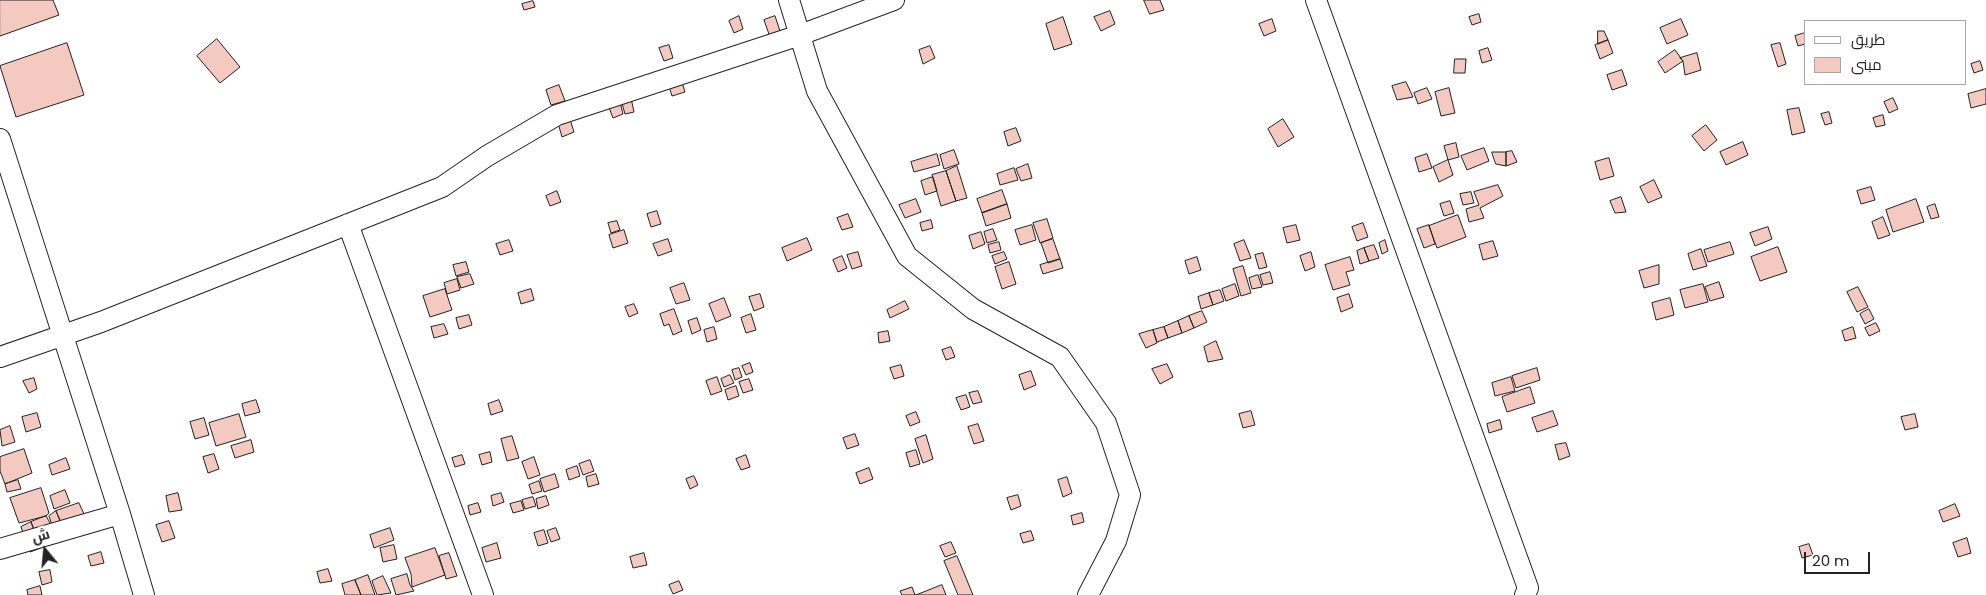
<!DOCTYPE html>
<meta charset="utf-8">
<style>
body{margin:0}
#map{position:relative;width:1986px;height:595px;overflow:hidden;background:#fff;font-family:Poppins,Cairo,sans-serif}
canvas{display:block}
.legend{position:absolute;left:1804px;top:20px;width:162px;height:65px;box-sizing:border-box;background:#fff;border:1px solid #a7a7a7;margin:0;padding:6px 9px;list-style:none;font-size:15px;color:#222}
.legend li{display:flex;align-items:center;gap:10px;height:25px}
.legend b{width:25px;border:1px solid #a7a7a7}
.north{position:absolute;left:20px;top:525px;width:50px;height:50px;-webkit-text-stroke:4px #fff;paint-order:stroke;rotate:343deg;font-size:14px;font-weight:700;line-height:20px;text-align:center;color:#222}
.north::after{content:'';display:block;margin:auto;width:18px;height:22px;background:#222;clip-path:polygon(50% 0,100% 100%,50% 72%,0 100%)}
.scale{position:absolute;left:1804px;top:552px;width:66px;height:22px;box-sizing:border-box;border:2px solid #222;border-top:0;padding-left:6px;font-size:15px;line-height:18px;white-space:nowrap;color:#222;-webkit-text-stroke:4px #fff;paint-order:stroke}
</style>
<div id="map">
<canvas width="1986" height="595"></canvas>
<ul class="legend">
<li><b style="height:6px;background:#fff"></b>طريق</li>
<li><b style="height:14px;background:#f3c9c0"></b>مبنى</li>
</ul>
<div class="north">ش</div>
<div class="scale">20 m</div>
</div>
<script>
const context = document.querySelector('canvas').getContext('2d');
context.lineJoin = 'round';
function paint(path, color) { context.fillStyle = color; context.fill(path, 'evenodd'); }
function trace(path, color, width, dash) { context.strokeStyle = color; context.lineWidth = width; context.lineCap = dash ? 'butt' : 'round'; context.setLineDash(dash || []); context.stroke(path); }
const building = new Path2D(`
 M 0,0 L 53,0 L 59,15 L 0,36 Z
 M 1144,0 L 1160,0 L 1164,10 L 1150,14 Z
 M 533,1 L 535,7 L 524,10 L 522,4 Z
 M 1110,11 L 1115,24 L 1101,31 L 1094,17 Z
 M 1479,14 L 1481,22 L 1472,25 L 1469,17 Z
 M 739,16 L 743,29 L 734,33 L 729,21 Z
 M 775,16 L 781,34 L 770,37 L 764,20 Z
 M 1063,17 L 1072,44 L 1054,50 L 1046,24 Z
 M 1272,19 L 1276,31 L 1264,36 L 1259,24 Z
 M 1681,19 L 1688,35 L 1667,44 L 1660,28 Z
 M 1598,31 L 1604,31 L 1608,40 L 1598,44 Z
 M 1805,33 L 1805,44 L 1798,46 L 1795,36 Z
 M 217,39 L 240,67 L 220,83 L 197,56 Z
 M 1608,40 L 1613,53 L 1600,59 L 1595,45 Z
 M 67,43 L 84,95 L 16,117 L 0,66 Z
 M 1780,43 L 1786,64 L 1778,67 L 1771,45 Z
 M 669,45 L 673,58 L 664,61 L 659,48 Z
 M 930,46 L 935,58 L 923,64 L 919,50 Z
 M 1488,48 L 1492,60 L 1482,63 L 1479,51 Z
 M 1675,50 L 1683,61 L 1665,73 L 1658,62 Z
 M 1697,53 L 1701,70 L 1685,75 L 1683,61 L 1680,58 Z
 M 1455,59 L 1466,59 L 1465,73 L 1454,73 Z
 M 1980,61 L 1983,70 L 1974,73 L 1971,64 Z
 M 1622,70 L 1627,85 L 1612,90 L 1607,75 Z
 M 681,79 L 685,92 L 672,96 L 668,83 Z
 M 1406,82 L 1413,97 L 1397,100 L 1392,86 Z
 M 559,85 L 565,101 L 551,105 L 546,90 Z
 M 1427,88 L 1432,99 L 1418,104 L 1414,93 Z
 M 1449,88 L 1455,113 L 1441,116 L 1435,92 Z
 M 1986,89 L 1986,104 L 1971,108 L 1968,94 Z
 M 631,98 L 634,112 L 625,114 L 621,100 Z
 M 1893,98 L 1898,109 L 1889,113 L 1884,102 Z
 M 620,102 L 623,114 L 613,118 L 608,105 Z
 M 1799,108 L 1805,132 L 1792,135 L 1787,110 Z
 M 1829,112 L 1832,123 L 1825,125 L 1821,114 Z
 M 1883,115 L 1885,125 L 1876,127 L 1873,118 Z
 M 570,119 L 574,132 L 562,137 L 558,123 Z
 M 1283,119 L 1294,137 L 1278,147 L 1268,129 Z
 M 1706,125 L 1717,140 L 1704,151 L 1692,136 Z
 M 1016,128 L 1021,141 L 1008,146 L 1004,132 Z
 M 1743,142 L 1748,155 L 1726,165 L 1720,152 Z
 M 1456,143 L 1459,157 L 1448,160 L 1444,146 Z
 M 1484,148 L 1489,161 L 1467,170 L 1461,156 Z
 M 954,150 L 959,164 L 944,169 L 940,155 Z
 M 1512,151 L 1517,162 L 1506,166 L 1506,152 Z
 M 1492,152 L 1506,152 L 1506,166 L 1496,164 Z
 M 937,154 L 940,165 L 914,172 L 911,162 Z
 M 1427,154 L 1432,168 L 1419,172 L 1415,158 Z
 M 1609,158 L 1614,176 L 1600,180 L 1595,162 Z
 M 1448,160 L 1453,175 L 1439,182 L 1433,167 Z
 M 1028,164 L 1032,178 L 1021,181 L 1016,169 Z
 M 957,166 L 967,198 L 956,201 L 946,171 Z
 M 1014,168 L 1018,180 L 1000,185 L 997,174 Z
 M 946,171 L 956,201 L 941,206 L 932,175 Z
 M 933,177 L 937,191 L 925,195 L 921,181 Z
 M 1654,180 L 1662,197 L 1648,203 L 1640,187 Z
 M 1498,185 L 1503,196 L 1480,208 L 1484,218 L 1469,222 L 1466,209 L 1479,205 L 1474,192 Z
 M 1871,187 L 1875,200 L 1861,204 L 1857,191 Z
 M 1002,190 L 1007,204 L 982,213 L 977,199 Z
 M 557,191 L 561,202 L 550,206 L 546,196 Z
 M 1471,192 L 1474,203 L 1463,205 L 1460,194 Z
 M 1621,197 L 1626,212 L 1615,213 L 1610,201 Z
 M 916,199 L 921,212 L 905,218 L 899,205 Z
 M 1916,199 L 1924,222 L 1893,232 L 1886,210 Z
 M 1450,201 L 1454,213 L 1444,216 L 1440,204 Z
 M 1007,204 L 1011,218 L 986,226 L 982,213 Z
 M 1935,204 L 1939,217 L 1931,219 L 1927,207 Z
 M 657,211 L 661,224 L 651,227 L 647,214 Z
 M 848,214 L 853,227 L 842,230 L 837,218 Z
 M 1458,215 L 1466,237 L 1437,248 L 1429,226 Z
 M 1883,217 L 1890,235 L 1878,239 L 1872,222 Z
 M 1047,219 L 1053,238 L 1040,243 L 1033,223 Z
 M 931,220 L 933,228 L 922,231 L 920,223 Z
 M 617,221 L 620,230 L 611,233 L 608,223 Z
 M 1363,223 L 1368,237 L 1357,241 L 1352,227 Z
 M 1032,225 L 1036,240 L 1020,245 L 1015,230 Z
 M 1296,225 L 1300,240 L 1287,243 L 1283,228 Z
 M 1429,225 L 1435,244 L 1424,248 L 1417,229 Z
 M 1768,227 L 1772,239 L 1755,246 L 1750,233 Z
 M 993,229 L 997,240 L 987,243 L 984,232 Z
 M 624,230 L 628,243 L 613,248 L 609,235 Z
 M 981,232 L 985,244 L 973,249 L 969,236 Z
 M 807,238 L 812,250 L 787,261 L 782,248 Z
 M 668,239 L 672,251 L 658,256 L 653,244 Z
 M 1053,239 L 1060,259 L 1048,263 L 1041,243 Z
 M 509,240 L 513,251 L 500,255 L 496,244 Z
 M 1244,240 L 1251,258 L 1240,261 L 1234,244 Z
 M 1385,240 L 1388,251 L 1382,254 L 1379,243 Z
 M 1493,241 L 1498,256 L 1483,260 L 1479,245 Z
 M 999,242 L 1001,250 L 990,253 L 988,245 Z
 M 1730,242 L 1734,254 L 1708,262 L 1704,250 Z
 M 1374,245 L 1379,258 L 1369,261 L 1364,248 Z
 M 1778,247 L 1787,272 L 1760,281 L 1751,257 Z
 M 1364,248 L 1369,261 L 1360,264 L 1357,251 Z
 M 1701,249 L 1707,266 L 1693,270 L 1688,254 Z
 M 858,252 L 862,266 L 852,269 L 847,255 Z
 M 1004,252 L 1007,259 L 995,264 L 992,256 Z
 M 1311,252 L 1315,267 L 1305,271 L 1300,256 Z
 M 1263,253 L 1267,267 L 1259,269 L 1255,255 Z
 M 842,256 L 847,268 L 838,272 L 833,260 Z
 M 1197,257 L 1201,270 L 1189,274 L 1185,261 Z
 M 1350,257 L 1354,270 L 1346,272 L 1350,285 L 1333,290 L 1325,265 Z
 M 1060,259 L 1063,268 L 1043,274 L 1040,265 Z
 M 466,262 L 469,272 L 456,276 L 453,265 Z
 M 1009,262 L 1016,284 L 1002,289 L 995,267 Z
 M 1659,265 L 1659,284 L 1644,288 L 1639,271 Z
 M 1243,266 L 1251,293 L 1241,296 L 1233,269 Z
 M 1270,272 L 1273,283 L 1263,285 L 1260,275 Z
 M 470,274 L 474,284 L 461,288 L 457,277 Z
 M 1258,275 L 1262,287 L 1252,289 L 1249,278 Z
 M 457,279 L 460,290 L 447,294 L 444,283 Z
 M 1719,282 L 1724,297 L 1710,301 L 1705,287 Z
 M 684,283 L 690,300 L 676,304 L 670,288 Z
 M 1235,284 L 1239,296 L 1226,301 L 1222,289 Z
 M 1703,284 L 1708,302 L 1685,308 L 1680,290 Z
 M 1858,287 L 1868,307 L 1857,312 L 1847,292 Z
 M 445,289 L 452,310 L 430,317 L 423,296 Z
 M 531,289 L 534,300 L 521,304 L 518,293 Z
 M 1220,290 L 1224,301 L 1213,305 L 1209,293 Z
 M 1209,293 L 1213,305 L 1201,309 L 1198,297 Z
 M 760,294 L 764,307 L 754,311 L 749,297 Z
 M 1349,294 L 1353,307 L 1341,312 L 1337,298 Z
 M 724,298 L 731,316 L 716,322 L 709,304 Z
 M 1670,298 L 1674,315 L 1656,320 L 1652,303 Z
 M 905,301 L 909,309 L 890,318 L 887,310 Z
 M 634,304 L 638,313 L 629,317 L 625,307 Z
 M 674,309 L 682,331 L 673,335 L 669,324 L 664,326 L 660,314 Z
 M 1869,309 L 1874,319 L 1865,324 L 1860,314 Z
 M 1202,311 L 1207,322 L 1194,328 L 1189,316 Z
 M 751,314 L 756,330 L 746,333 L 741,318 Z
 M 469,315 L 472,325 L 459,329 L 456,318 Z
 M 1189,316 L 1194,328 L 1182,333 L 1178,321 Z
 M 697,318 L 701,330 L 692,334 L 688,321 Z
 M 1178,321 L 1182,333 L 1168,338 L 1164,327 Z
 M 1876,323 L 1880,331 L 1869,336 L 1865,328 Z
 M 444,324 L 448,334 L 434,338 L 431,327 Z
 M 714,327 L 717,339 L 707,342 L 704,330 Z
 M 1164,327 L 1168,338 L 1157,342 L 1153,330 Z
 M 1853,327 L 1856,338 L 1845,341 L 1842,331 Z
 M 1153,330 L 1157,343 L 1146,348 L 1139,334 Z
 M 888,331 L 890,341 L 879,343 L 878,333 Z
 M 1216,341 L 1223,359 L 1208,362 L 1204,347 Z
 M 951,347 L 955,357 L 946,360 L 942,350 Z
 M 750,363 L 753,372 L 746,375 L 742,366 Z
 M 1167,364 L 1173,377 L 1160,384 L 1152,369 Z
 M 901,365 L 904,376 L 894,379 L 890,368 Z
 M 739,368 L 742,377 L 735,380 L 732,370 Z
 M 1537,368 L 1540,380 L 1516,388 L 1512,376 Z
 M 1031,371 L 1036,385 L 1024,390 L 1019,375 Z
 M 730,375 L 734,383 L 724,387 L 721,379 Z
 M 717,377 L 722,391 L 711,395 L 706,381 Z
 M 1511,377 L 1515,391 L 1495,396 L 1492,383 Z
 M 34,378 L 37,389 L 29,393 L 23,381 Z
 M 749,379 L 753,390 L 743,393 L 739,382 Z
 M 736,386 L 739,396 L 728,400 L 725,390 Z
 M 1530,387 L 1535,403 L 1507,412 L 1502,397 Z
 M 978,391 L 982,402 L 973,404 L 969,393 Z
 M 966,395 L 970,407 L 961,410 L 956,398 Z
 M 256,400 L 260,412 L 245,416 L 242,404 Z
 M 499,400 L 503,411 L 491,415 L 488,404 Z
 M 1251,411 L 1255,425 L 1243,428 L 1239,414 Z
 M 1553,411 L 1558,425 L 1537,432 L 1532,418 Z
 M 916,412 L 920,422 L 910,426 L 906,416 Z
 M 37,413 L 41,427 L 26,432 L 22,417 Z
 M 239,414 L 246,437 L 216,446 L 209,423 Z
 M 1915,414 L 1918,427 L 1905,430 L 1901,417 Z
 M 204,418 L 209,435 L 195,439 L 190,422 Z
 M 1500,420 L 1502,429 L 1489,433 L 1487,424 Z
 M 978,424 L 984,441 L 974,444 L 968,427 Z
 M 10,426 L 15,442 L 2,446 L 0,430 Z
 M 855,434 L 859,445 L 847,449 L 843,438 Z
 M 926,435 L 933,459 L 923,463 L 915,439 Z
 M 512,436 L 519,458 L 507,461 L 501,439 Z
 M 251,440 L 254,452 L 235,458 L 231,446 Z
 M 1566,443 L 1570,456 L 1559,460 L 1555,445 Z
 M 24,449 L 32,473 L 5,484 L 0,471 L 0,457 Z
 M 916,450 L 920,464 L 910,467 L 906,453 Z
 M 490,452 L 492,462 L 482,465 L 479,455 Z
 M 214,454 L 219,469 L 208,473 L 203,457 Z
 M 462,455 L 465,464 L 455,467 L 452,458 Z
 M 746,455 L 750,467 L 741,470 L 736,459 Z
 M 534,457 L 540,475 L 528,479 L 522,462 Z
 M 66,458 L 70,469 L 52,475 L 49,465 Z
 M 590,460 L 594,471 L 583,475 L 579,464 Z
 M 577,466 L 580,476 L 569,480 L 566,470 Z
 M 869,468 L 873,479 L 860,484 L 856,473 Z
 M 555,474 L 559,487 L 544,492 L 540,479 Z
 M 596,474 L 599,484 L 588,487 L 586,477 Z
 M 694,476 L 698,485 L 690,489 L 686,479 Z
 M 1067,477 L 1072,493 L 1063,497 L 1058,480 Z
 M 18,480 L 21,489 L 7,492 L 5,484 Z
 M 539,481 L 542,491 L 532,494 L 529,485 Z
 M 41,488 L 49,513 L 46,516 L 19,523 L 10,498 Z
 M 65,490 L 70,503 L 54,509 L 50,496 Z
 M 178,493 L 182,510 L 169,512 L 166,496 Z
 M 501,493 L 504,502 L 493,506 L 491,496 Z
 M 1018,495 L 1021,506 L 1011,510 L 1007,498 Z
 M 546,496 L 549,505 L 538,509 L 536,499 Z
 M 533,497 L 536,506 L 525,509 L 522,500 Z
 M 521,501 L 524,510 L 513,513 L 510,504 Z
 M 79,503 L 85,516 L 62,525 L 56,511 Z
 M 478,503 L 481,512 L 470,515 L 468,506 Z
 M 1955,504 L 1960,516 L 1943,522 L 1939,511 Z
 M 56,511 L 62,525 L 53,528 L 49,516 Z
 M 1082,513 L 1084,522 L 1073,525 L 1071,516 Z
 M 46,516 L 53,528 L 37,537 L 31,522 Z
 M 169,521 L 175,538 L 162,542 L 156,525 Z
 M 31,522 L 41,548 L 30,552 L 21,527 Z
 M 390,528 L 394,540 L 374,548 L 370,535 Z
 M 556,528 L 560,539 L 551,542 L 547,531 Z
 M 544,530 L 548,543 L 538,546 L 534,533 Z
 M 1031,531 L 1034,540 L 1023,543 L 1020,534 Z
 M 1967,538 L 1971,553 L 1958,557 L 1953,543 Z
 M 951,542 L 956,553 L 945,557 L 940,546 Z
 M 497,543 L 501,558 L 486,562 L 482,548 Z
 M 1809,544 L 1813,555 L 1802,558 L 1799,547 Z
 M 394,545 L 397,559 L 383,562 L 380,548 Z
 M 435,548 L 445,575 L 412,587 L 411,574 L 405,558 Z
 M 101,552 L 104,563 L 91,566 L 88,556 Z
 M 449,553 L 457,576 L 446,579 L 439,556 Z
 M 644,553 L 647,565 L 633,568 L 630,557 Z
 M 957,556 L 973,595 L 958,595 L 944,561 Z
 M 328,569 L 332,581 L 320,583 L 317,572 Z
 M 50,570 L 52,582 L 42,585 L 39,572 Z
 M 407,574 L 410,585 L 414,591 L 396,595 L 391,579 Z
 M 368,575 L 375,595 L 361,595 L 355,580 Z
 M 383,576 L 391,593 L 377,595 L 372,581 Z
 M 355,580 L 361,595 L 345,595 L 342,584 Z
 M 679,581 L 683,590 L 673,594 L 669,585 Z
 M 942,585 L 946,595 L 902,595 L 900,591 L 912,587 L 915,595 Z
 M 40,586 L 42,595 L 28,595 L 27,590 Z`);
paint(building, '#f3c9c0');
trace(building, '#222', 1);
const minor = new Path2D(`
 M 789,0 L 817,91 L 907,256 L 973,309 L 1060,357 L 1106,423 L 1130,495 L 1116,541 L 1088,595
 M 1316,0 L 1528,588 L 1525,595
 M 0,139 L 120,514 L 144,595
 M 348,224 L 483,595
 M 0,357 L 101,322 L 442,187 L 487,156 L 557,115 L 800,35 L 894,0
 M 0,549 L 120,514`);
trace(minor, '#222', 22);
trace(minor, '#fff', 20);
</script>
